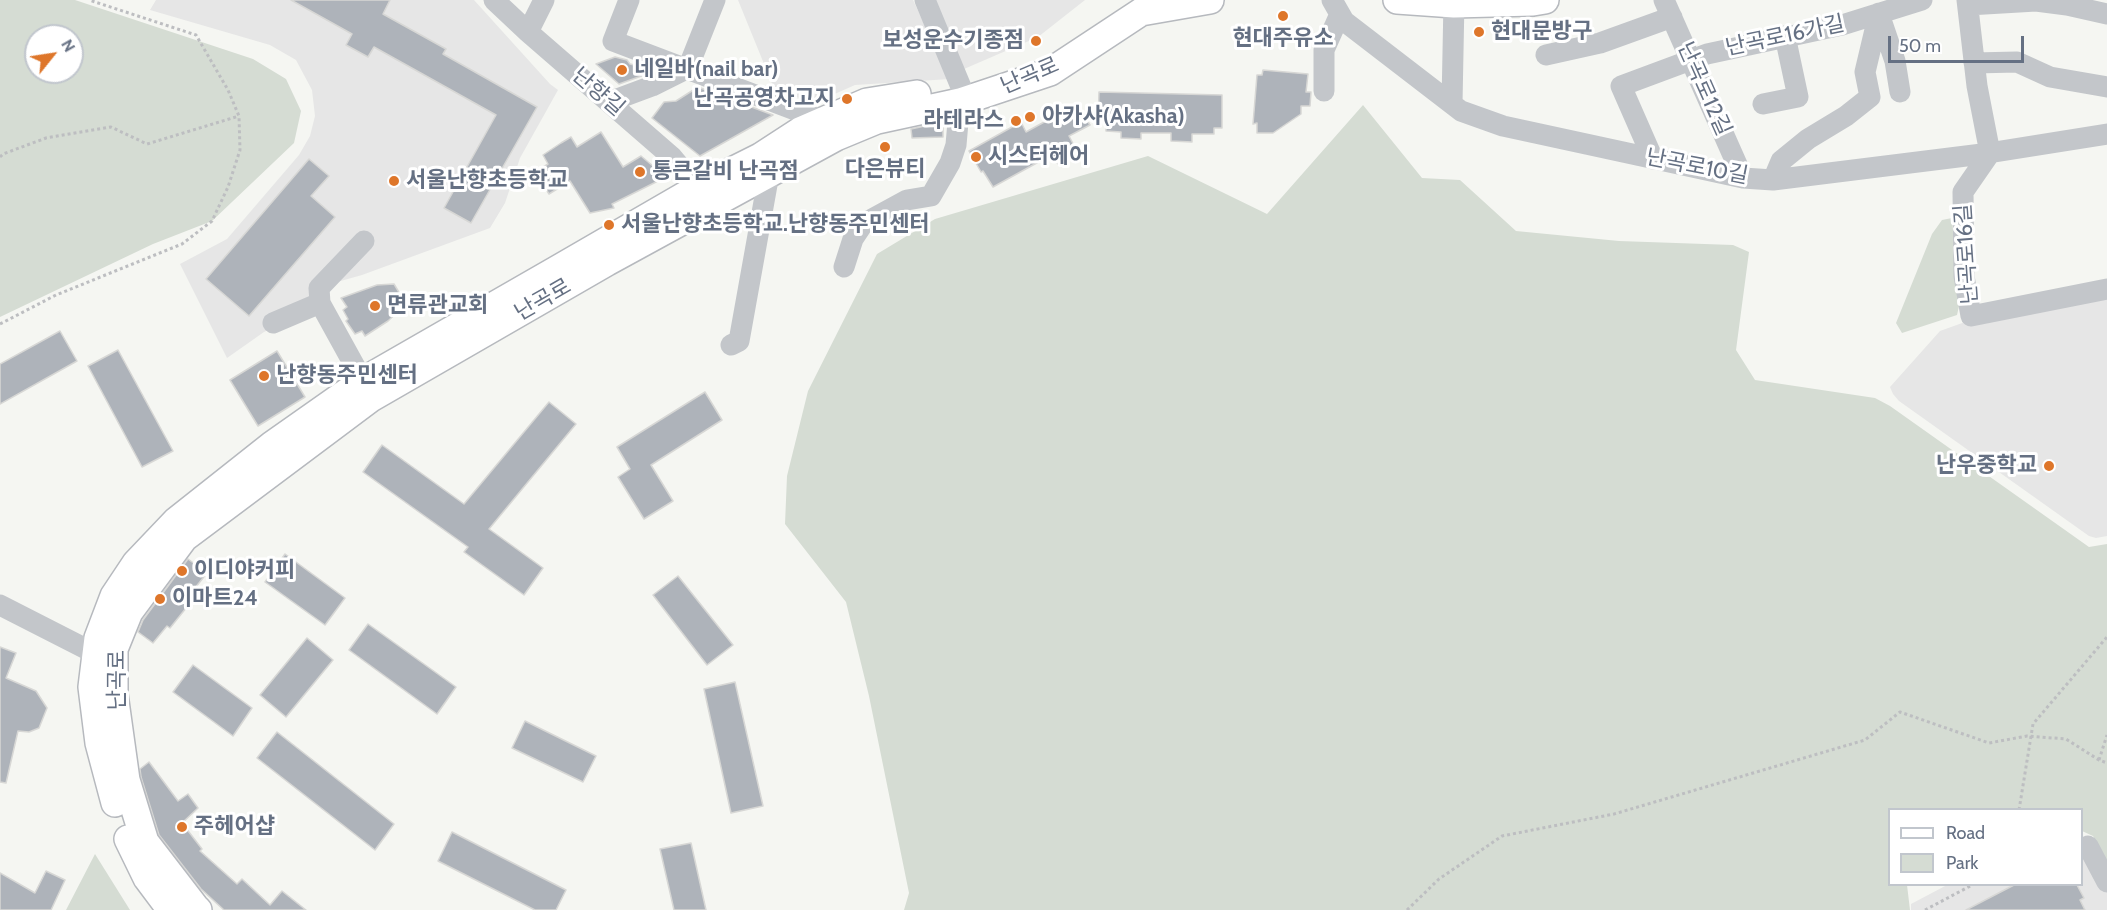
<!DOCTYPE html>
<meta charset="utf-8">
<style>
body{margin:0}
#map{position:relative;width:2107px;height:910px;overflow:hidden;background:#f5f6f2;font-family:Cabin,sans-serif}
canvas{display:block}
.legend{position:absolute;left:1888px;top:808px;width:195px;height:78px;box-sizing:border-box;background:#fff;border:2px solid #c1c6cd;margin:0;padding:8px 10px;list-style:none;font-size:18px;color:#657083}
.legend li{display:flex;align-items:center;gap:12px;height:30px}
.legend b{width:30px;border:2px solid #c1c6cd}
.north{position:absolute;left:24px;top:24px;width:60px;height:60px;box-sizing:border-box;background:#fff;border:2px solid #c1c6cd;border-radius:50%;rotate:60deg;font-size:16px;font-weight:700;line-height:24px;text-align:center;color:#657083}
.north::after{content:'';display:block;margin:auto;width:21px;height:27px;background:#de762a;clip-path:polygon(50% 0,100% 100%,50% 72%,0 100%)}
.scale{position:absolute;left:1888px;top:36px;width:136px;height:27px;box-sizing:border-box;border:3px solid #657083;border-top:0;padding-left:8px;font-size:18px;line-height:21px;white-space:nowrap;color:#657083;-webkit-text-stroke:4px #fff;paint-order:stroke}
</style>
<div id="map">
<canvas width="2107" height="910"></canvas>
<ul class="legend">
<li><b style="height:8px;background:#fff"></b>Road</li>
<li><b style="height:16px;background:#d5dcd3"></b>Park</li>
</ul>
<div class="north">N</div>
<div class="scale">50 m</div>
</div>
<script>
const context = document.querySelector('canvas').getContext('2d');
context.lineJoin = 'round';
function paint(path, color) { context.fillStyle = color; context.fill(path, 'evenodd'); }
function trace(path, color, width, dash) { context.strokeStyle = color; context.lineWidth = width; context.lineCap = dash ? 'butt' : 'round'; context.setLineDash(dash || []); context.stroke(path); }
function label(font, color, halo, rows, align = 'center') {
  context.font = font + ' Cabin,"Noto Sans KR",sans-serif'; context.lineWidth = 6; context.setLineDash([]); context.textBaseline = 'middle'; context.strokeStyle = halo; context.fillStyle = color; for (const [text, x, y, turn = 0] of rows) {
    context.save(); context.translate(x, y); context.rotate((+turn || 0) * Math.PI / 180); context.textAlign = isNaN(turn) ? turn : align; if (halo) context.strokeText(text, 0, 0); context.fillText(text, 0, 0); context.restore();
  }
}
paint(new Path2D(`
 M 156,0 L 474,0 L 550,84 L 558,90 L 520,158 L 505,203 L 490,228 L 362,275 L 330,284 L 294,318 L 264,332 L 227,358 L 180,264 L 227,239 L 299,155 L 310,136 L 315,116 L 312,90 L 296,60 L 270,45 L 150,10 Z
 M 738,0 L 913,0 L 950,79 L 855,85 L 812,104 L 773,86 Z
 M 934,0 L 1085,0 L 1038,37 L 964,69 Z
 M 2107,295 L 2107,536 L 2096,538 L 2089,536 L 1899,401 L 1893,394 L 1890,387 L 1940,331 L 1965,322 Z
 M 2082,843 L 2107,882 L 2107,910 L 1911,910 L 1911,904 L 1947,885 L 2082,884 Z`), '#e6e6e6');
paint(new Path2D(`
 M 0,0 L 75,0 L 253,59 L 286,79 L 301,111 L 294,143 L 212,221 L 153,244 L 0,317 ZM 36,36 L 72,36 L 72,72 L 36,72 Z
 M 1363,105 L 1422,178 L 1460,180 L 1516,231 L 1619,241 L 1733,245 L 1749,252 L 1736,350 L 1755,380 L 1875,398 L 1890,406 L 2089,547 L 2107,544 L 2107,862 L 2093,836 L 2082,831 L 2082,810 L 1890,810 L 1890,884 L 1907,885 L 1910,910 L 904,910 L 909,893 L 869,696 L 846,602 L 785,524 L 787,476 L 808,391 L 877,254 L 935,219 L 1148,156 L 1267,214 Z
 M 1952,218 L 1959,306 L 1957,315 L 1902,333 L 1896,323 L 1932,234 L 1942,220 Z
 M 95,854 L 130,910 L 66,910 Z`), '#d5dcd3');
const building = new Path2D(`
 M 291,0 L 390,0 L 383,14 L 446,49 L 443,54 L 537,107 L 471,223 L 444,208 L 496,115 L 374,47 L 368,57 L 346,45 L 352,34 Z
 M 615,57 L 627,60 L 630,64 L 648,68 L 647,74 L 619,84 L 596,64 Z
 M 1263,70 L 1308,74 L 1306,92 L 1311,92 L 1310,106 L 1301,106 L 1301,114 L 1273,133 L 1257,133 L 1257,123 L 1253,124 L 1257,75 L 1262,75 Z
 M 698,87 L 773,115 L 700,156 L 652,118 L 664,102 L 676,101 Z
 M 1099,92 L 1222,95 L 1222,128 L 1214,128 L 1214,134 L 1192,134 L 1192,142 L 1171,141 L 1171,133 L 1141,133 L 1141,139 L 1121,138 L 1121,132 L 1106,131 L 1106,116 L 1098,121 Z
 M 1077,104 L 1090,125 L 1069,136 L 1078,153 L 1058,164 L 1054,158 L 1045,163 L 1044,159 L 993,187 L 983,171 L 981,172 L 969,151 L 1021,122 L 1026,132 Z
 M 943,122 L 943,137 L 912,138 L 911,129 Z
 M 601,132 L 623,167 L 641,156 L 666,177 L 612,204 L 614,208 L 590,213 L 570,181 L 549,194 L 535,172 L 548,164 L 543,155 L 561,143 L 571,137 L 577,147 Z
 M 309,159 L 329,176 L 311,196 L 335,217 L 249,316 L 206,279 Z
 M 394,284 L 406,304 L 388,321 L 365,336 L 362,331 L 355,334 L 346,321 L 348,319 L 343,310 L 347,307 L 341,298 L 377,285 Z
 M 60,331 L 77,361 L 0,404 L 0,364 Z
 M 118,350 L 173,451 L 142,467 L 88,366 Z
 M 277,351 L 305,397 L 258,426 L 230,380 Z
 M 705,392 L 722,420 L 651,465 L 673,501 L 644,519 L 618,477 L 630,469 L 617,447 Z
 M 549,402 L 576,424 L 489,529 L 543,568 L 524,595 L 464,552 L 468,547 L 363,472 L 382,445 L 464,504 Z
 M 285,554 L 345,598 L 325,625 L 265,582 Z
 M 188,559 L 207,573 L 191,593 L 195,597 L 170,628 L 167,626 L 153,643 L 138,632 L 143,620 Z
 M 678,576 L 733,645 L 707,665 L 653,595 Z
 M 368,624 L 456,687 L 437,714 L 349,650 Z
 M 307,638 L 333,660 L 286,717 L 260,695 Z
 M 0,647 L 16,653 L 6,678 L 36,691 L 47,708 L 39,728 L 29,732 L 18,731 L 6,783 L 0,782 Z
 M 193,665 L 252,708 L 233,736 L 173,692 Z
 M 735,682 L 763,806 L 731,813 L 704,689 Z
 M 525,721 L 596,756 L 583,782 L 512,748 Z
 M 277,732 L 394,824 L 375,850 L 257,758 Z
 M 149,762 L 178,801 L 188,794 L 198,808 L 182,823 L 202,849 L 200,851 L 237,884 L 242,879 L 270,905 L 282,891 L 306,910 L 224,910 L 201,889 L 159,835 L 141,777 L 140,769 Z
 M 452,832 L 566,890 L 556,910 L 535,910 L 438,861 Z
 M 691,843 L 706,910 L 674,910 L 660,849 Z
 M 46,871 L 65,880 L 51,910 L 0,910 L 0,873 L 35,893 Z
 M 2014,885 L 2077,885 L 2084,898 L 2080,900 L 2085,910 L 1966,910 Z`);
paint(building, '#aeb3ba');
trace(building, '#d7d7d5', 1.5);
const major = new Path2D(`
 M 1397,0 L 1454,4 L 1533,2 L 1545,0
 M 115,803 L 99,743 L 92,687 L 98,638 L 114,596 L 136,563 L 176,521 L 272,445 L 363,381 L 558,269 L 698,188 L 760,157 L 800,131 L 867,102 L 917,94
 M 128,839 L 147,878 L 171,910
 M 198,910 L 195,907 L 145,842 L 126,780 L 114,694 L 114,649 L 129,612 L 184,538 L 371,398 L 607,262 L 836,137 L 877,120 L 960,102 L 1050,72 L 1141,12 L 1210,0`);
trace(major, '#b6b9be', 30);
trace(new Path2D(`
 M 0,157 L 3,154 L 46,138 L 111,127 L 147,144 L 239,116
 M 0,324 L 56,295 L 182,244 L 212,221 L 228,187 L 240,150 L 239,116 L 228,90 L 196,35 L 89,0
 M 2099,760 L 2107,735
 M 2019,810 L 2033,724 L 2107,637
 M 1407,910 L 1439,879 L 1502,836 L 1614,814 L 1865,740 L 1900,712 L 1989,743 L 2027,736 L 2066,739 L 2099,760 L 2107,763
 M 1925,910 L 1974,884`), '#bdbec1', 3, [3, 3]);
trace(new Path2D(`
 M 494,0 L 528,32 L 672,157 L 698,188
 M 629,0 L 613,41 L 824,121
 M 1332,0 L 1344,21 L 1461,111 L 1503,126 L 1743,178 L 1773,180 L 1982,154 L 2107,134
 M 1664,0 L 1743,178
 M 1967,0 L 1977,86 L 1990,153 L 1963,192 L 1964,276 L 1971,316 L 2107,289
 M 1968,5 L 2036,1 L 2067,5 L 2107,14
 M 1879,14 L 1895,61 L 1900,92
 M 528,32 L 544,0
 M 1546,55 L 1600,43 L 1672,17
 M 1974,63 L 2017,62 L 2050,77 L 2107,87
 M 1324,91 L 1324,50 L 1340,14
 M 609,102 L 652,86 L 688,68 L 715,0
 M 1452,104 L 1454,0
 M 1763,104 L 1798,97 L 1785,36
 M 1653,159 L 1621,86 L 1707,54 L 1842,25 L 1922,0
 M 1773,180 L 1781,161 L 1808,139 L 1846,116 L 1870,97 L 1865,72 L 1879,13
 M 844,267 L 853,239 L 863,224 L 907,200 L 931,196 L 950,163 L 956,145 L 961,87 L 925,0
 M 273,323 L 320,303
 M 731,345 L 739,341 L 767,185 L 762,164
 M 363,381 L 320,303 L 319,288 L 364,241
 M 0,605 L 96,654
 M 2088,846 L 2107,882`), '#c3c6ca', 21);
trace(major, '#fff', 27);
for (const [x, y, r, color] of [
 [1283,16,6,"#de762a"],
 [1479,32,6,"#de762a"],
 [1036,41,6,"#de762a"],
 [622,70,6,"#de762a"],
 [847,99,6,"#de762a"],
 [1030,117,6,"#de762a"],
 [1016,121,6,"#de762a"],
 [885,147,6,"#de762a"],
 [976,157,6,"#de762a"],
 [640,172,6,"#de762a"],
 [394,181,6,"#de762a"],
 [609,225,6,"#de762a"],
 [375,306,6,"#de762a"],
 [264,376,6,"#de762a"],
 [2049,466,6,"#de762a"],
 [182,571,6,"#de762a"],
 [160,599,6,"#de762a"],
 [182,827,6,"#de762a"]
]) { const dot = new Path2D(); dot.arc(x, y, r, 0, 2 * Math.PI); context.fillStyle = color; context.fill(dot); trace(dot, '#fff', 2); }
label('bold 22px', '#657083', '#fff', [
 ["현대문방구",1491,32],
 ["현대주유소",1283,39,"center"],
 ["보성운수기종점",1024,41,"right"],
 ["네일바(nail bar)",634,70],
 ["난곡공영차고지",835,99,"right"],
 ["아카샤(Akasha)",1042,117],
 ["라테라스",1004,121,"right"],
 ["시스터헤어",988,157],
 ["다은뷰티",885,170,"center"],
 ["통큰갈비 난곡점",652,172],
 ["서울난향초등학교",406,181],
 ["서울난향초등학교.난향동주민센터",621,225],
 ["면류관교회",387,306],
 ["난향동주민센터",276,376],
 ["난우중학교",2037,466,"right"],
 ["이디야커피",194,571],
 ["이마트24",172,599],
 ["주헤어샵",194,827]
], 'left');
label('22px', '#657083', '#fff', [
 ["난곡로16가길",1785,36,-12],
 ["난곡로",1030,76,-23],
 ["난곡로12길",1704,89,66],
 ["난향길",598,92,41],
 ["난곡로10길",1697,167,11],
 ["난곡로16길",1967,254,-94],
 ["난곡로",543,300,-30],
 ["난곡로",118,680,-90]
]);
</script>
